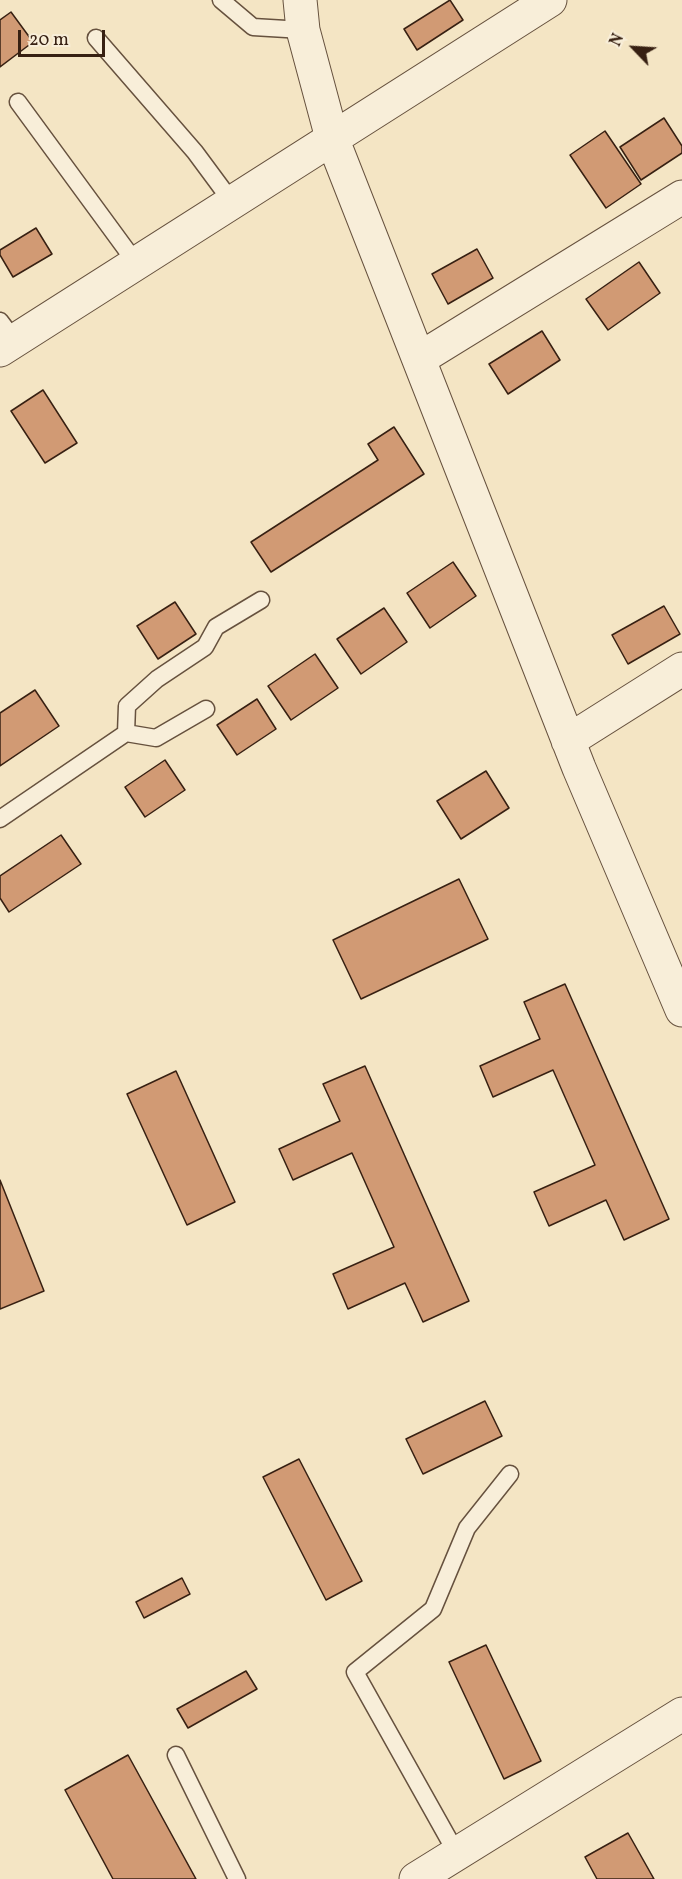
<!DOCTYPE html>
<style>
body{margin:0}
#map{position:relative;width:682px;height:1879px;overflow:hidden;background:#f4e5c4;font-family:Vollkorn,serif}
canvas{display:block}
.north{position:absolute;left:604px;top:18px;width:60px;height:60px;-webkit-text-stroke:4px #f8eed9;paint-order:stroke;rotate:295deg;font-size:16px;font-weight:700;line-height:24px;text-align:center;color:#372012}
.north::after{content:'';display:block;margin:auto;width:21px;height:27px;background:#372012;clip-path:polygon(50% 0,100% 100%,50% 72%,0 100%)}
.scale{position:absolute;left:18px;top:30px;width:87px;height:27px;box-sizing:border-box;border:3px solid #372012;border-top:0;padding-left:8px;font-size:18px;line-height:21px;white-space:nowrap;color:#372012;-webkit-text-stroke:4px #f8eed9;paint-order:stroke}
</style>
<div id="map">
<canvas width="682" height="1879"></canvas>
<div class="north">N</div>
<div class="scale">20 m</div>
</div>
<script>
const context = document.querySelector('canvas').getContext('2d');
context.lineJoin = 'round';
function paint(path, color) { context.fillStyle = color; context.fill(path, 'evenodd'); }
function trace(path, color, width, dash) { context.strokeStyle = color; context.lineWidth = width; context.lineCap = dash ? 'butt' : 'round'; context.setLineDash(dash || []); context.stroke(path); }
const building = new Path2D(`
 M 450,0 L 463,20 L 417,50 L 404,29 Z
 M 11,12 L 33,42 L 0,67 L 0,20 Z
 M 664,118 L 682,146 L 682,153 L 641,180 L 620,147 Z
 M 605,131 L 641,184 L 606,208 L 570,155 Z
 M 36,228 L 52,254 L 13,277 L 0,255 L 0,250 Z
 M 477,249 L 493,278 L 448,304 L 432,274 Z
 M 639,262 L 660,293 L 608,330 L 586,299 Z
 M 542,331 L 560,360 L 508,394 L 489,364 Z
 M 43,390 L 77,443 L 45,463 L 11,411 Z
 M 394,427 L 424,474 L 271,572 L 251,542 L 378,460 L 368,444 Z
 M 453,562 L 476,596 L 430,628 L 407,593 Z
 M 175,602 L 196,634 L 158,659 L 137,626 Z
 M 664,606 L 680,634 L 628,664 L 612,635 Z
 M 384,608 L 407,642 L 361,674 L 337,639 Z
 M 315,654 L 338,688 L 291,720 L 268,686 Z
 M 35,690 L 59,726 L 0,766 L 0,713 Z
 M 257,699 L 276,729 L 237,755 L 217,725 Z
 M 165,760 L 185,790 L 145,817 L 125,787 Z
 M 486,771 L 509,808 L 461,839 L 437,801 Z
 M 61,835 L 81,864 L 9,912 L 0,898 L 0,876 Z
 M 459,879 L 488,939 L 361,999 L 333,940 Z
 M 565,984 L 669,1219 L 624,1240 L 606,1200 L 549,1226 L 534,1192 L 595,1165 L 553,1070 L 493,1097 L 480,1066 L 540,1039 L 524,1002 Z
 M 365,1066 L 469,1301 L 423,1322 L 405,1283 L 348,1309 L 333,1274 L 394,1247 L 352,1153 L 293,1180 L 279,1149 L 340,1121 L 323,1084 Z
 M 176,1071 L 235,1202 L 187,1225 L 127,1094 Z
 M 0,1180 L 44,1291 L 0,1309 Z
 M 485,1401 L 502,1436 L 423,1474 L 406,1439 Z
 M 299,1459 L 362,1581 L 326,1600 L 263,1477 Z
 M 182,1578 L 190,1594 L 144,1618 L 136,1602 Z
 M 486,1645 L 541,1761 L 504,1779 L 449,1662 Z
 M 246,1671 L 257,1689 L 188,1728 L 177,1709 Z
 M 128,1755 L 196,1879 L 113,1879 L 65,1790 Z
 M 628,1833 L 654,1879 L 597,1879 L 585,1857 Z`);
paint(building, '#d19a74');
trace(building, '#372012', 1.5);
const lane = new Path2D(`
 M 221,0 L 253,27 L 303,30
 M 96,38 L 195,152 L 232,202
 M 18,102 L 136,263
 M 0,321 L 15,341
 M 126,733 L 127,706 L 157,679 L 205,647 L 216,627 L 261,600
 M 0,819 L 126,733 L 156,738 L 206,709
 M 176,1755 L 237,1879
 M 457,1854 L 355,1672 L 433,1609 L 467,1528 L 510,1474`);
const street = new Path2D(`
 M 300,0 L 303,30 L 332,138 L 579,768 L 682,1010
 M 0,350 L 550,0
 M 419,359 L 682,197
 M 568,741 L 682,669
 M 416,1879 L 682,1714`);
trace(lane, '#66513e', 19);
trace(street, '#66513e', 35);
trace(lane, '#f8eed9', 16);
trace(street, '#f8eed9', 33);
</script>
